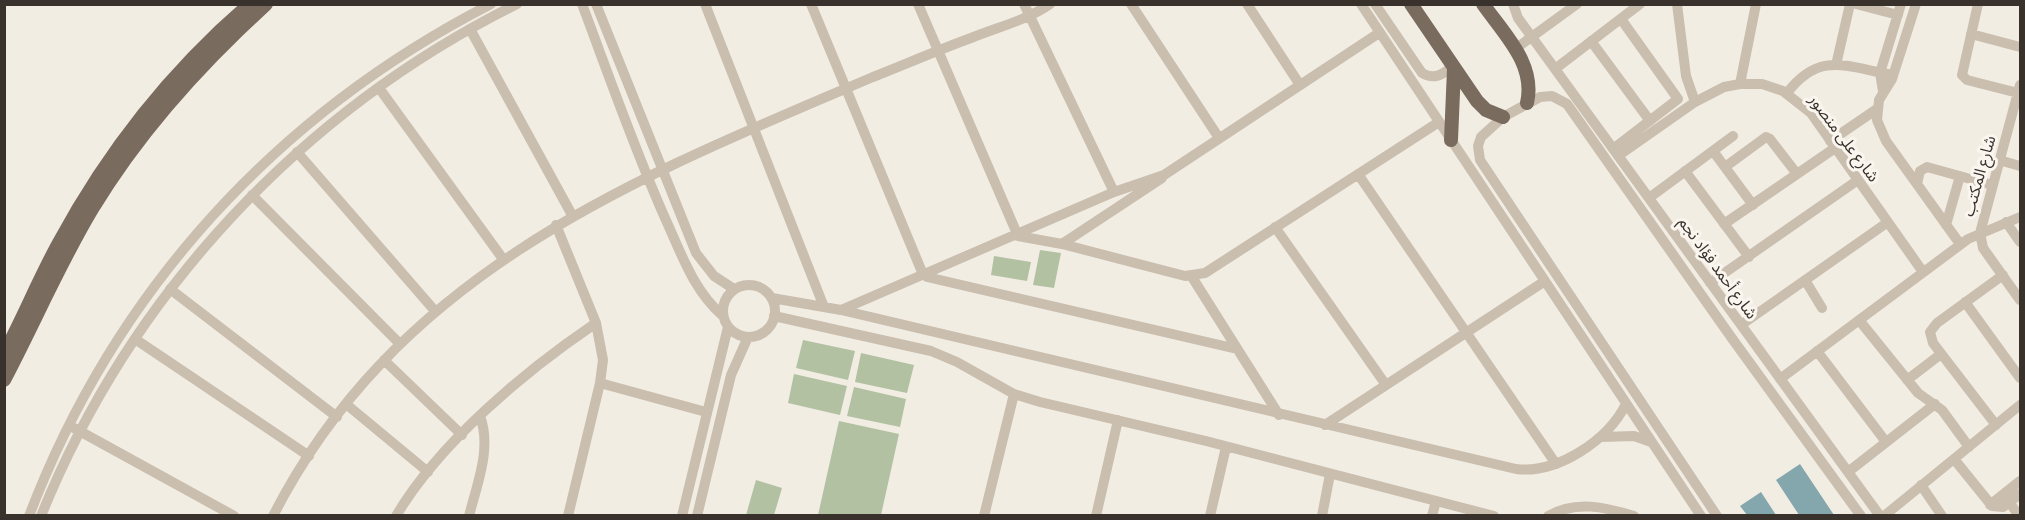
<!DOCTYPE html>
<meta charset="utf-8">
<style>
body{margin:0}
#map{position:relative;width:2025px;height:520px;overflow:hidden;background:#f2ede3;font-family:Barlow,sans-serif}
canvas{display:block}
.frame{position:absolute;inset:0;border:6px solid #39322c;pointer-events:none}
</style>
<div id="map">
<canvas width="2025" height="520"></canvas>
<div class="frame"></div>
</div>
<script>
const context = document.querySelector('canvas').getContext('2d');
context.lineJoin = 'round';
function paint(path, color) { context.fillStyle = color; context.fill(path, 'evenodd'); }
function trace(path, color, width, dash) { context.strokeStyle = color; context.lineWidth = width; context.lineCap = dash ? 'butt' : 'round'; context.setLineDash(dash || []); context.stroke(path); }
function label(font, color, halo, rows, align = 'center') {
  context.font = font + ' Barlow,"Noto Sans Arabic",sans-serif'; context.lineWidth = 6; context.setLineDash([]); context.textBaseline = 'middle'; context.strokeStyle = halo; context.fillStyle = color; for (const [text, x, y, turn = 0] of rows) {
    context.save(); context.translate(x, y); context.rotate((+turn || 0) * Math.PI / 180); context.textAlign = isNaN(turn) ? turn : align; if (halo) context.strokeText(text, 0, 0); context.fillText(text, 0, 0); context.restore();
  }
}
paint(new Path2D(`
 M 1040,250 L 1061,253 L 1054,288 L 1033,285 Z
 M 994,256 L 1031,262 L 1027,281 L 991,275 Z
 M 803,340 L 855,351 L 848,380 L 796,368 Z
 M 861,353 L 914,365 L 907,393 L 855,382 Z
 M 794,374 L 847,386 L 840,415 L 788,403 Z
 M 854,387 L 906,399 L 900,427 L 847,416 Z
 M 839,421 L 899,434 L 881,515 L 818,515 Z
 M 756,480 L 782,488 L 774,515 L 746,515 Z`), '#b3c1a3');
paint(new Path2D(`
 M 1800,464 L 1834,515 L 1799,515 L 1776,480 Z
 M 1761,492 L 1776,515 L 1747,515 L 1740,506 Z`), '#84a7ad');
trace(new Path2D(`
 M 582,4 C 609,76 634,148 665,218 C 681,253 693,290 723,316
 M 596,4 L 696,253 L 714,276 L 734,289
 M 705,4 L 824,307
 M 811,4 L 922,272 L 927,277 L 1237,349
 M 918,4 L 1018,236 L 1062,244 L 1185,276 L 1205,273 L 1439,122
 M 1024,4 L 1114,192
 M 1131,4 L 1219,138
 M 1247,4 L 1300,85
 M 1361,4 L 1701,516
 M 1375,4 L 1422,73 C 1434,80 1442,75 1452,67
 M 1513,4 L 1518,18 L 1880,516
 M 1677,4 L 1686,76 L 1695,102
 M 1856,4 L 1898,15
 M 1916,4 L 1892,79 L 1879,100 L 1877,120 L 1886,141 L 1960,244
 M 1978,4 L 1962,75 L 1967,80 L 2018,93
 M 470,29 L 572,215
 M 1971,34 L 2020,47
 M 1591,41 L 1650,121
 M 1515,49 L 1577,4
 M 1836,65 L 1850,4
 M 1555,69 L 1640,4
 M 1740,84 L 1756,4
 M 2020,85 L 1980,233 L 1983,248 L 2020,300
 M 379,88 L 503,259
 M 1883,91 L 1880,73 L 1901,4
 M 1787,93 C 1820,50 1847,67 1893,75
 M 1830,141 L 1877,109
 M 1613,149 L 1678,99 L 1621,19
 M 1713,151 L 1753,205
 M 297,152 L 435,311
 M 1618,156 L 1695,102 L 1724,87 L 1740,84 L 1762,84 L 1783,91 L 1811,113 L 1923,272
 M 1999,160 L 2020,166
 M 1725,167 L 1766,137 L 1770,139 L 1797,174
 M 1685,171 L 1749,257
 M 1358,174 L 1556,464
 M 1917,184 L 1920,171 L 1927,167 L 1992,185
 M 252,195 L 400,344
 M 1649,198 L 1733,136
 M 2006,222 L 2020,242
 M 1724,224 L 1835,148
 M 556,225 L 596,323 L 603,360 L 600,383 L 568,516
 M 1946,225 L 1960,176
 M 1275,227 L 1386,385
 M 1062,244 L 1162,178
 M 1192,277 L 1279,415
 M 1805,280 L 1822,308
 M 1710,283 L 1858,180
 M723 311a26 26 0 1 1 52 0a26 26 0 1 1-52 0Z
 M 170,289 L 337,417
 M 772,298 L 841,310 L 1516,469 C 1558,474 1608,440 1626,404
 M 1965,302 L 2020,378
 M 841,310 L 1114,192 L 1164,175 L 1379,33
 M 774,316 L 931,351 L 957,362 L 1014,394 L 1040,402 L 1206,441 L 1494,516
 M 1859,320 L 1918,393 L 1942,410 L 1969,447
 M 1741,325 L 1888,222
 M 135,339 L 309,456
 M 1817,351 L 1886,442
 M 384,360 L 462,435
 M 1780,379 L 1968,239 L 2020,217
 M 1907,380 L 1941,354
 M 600,383 L 706,412
 M 346,404 L 428,472
 M 1325,425 L 1545,281
 M 1996,425 L 1933,343 L 1930,332 L 1937,323 L 2003,275
 M 74,428 L 234,516
 M 1601,437 L 1634,436 L 1651,442
 M 1954,459 L 1992,506 L 2003,507 L 2020,494
 M 1848,472 L 1935,404
 M 1921,485 L 1942,516
 M 2010,503 L 2019,516
 M 1990,505 L 2020,481
 M 29,516 C 115,290 277,114 491,4
 M 41,516 C 131,293 302,111 517,4
 M 273,516 C 398,271 635,178 873,77 C 906,64 938,50 971,38 C 998,27 1025,21 1050,4
 M 396,516 C 440,442 525,371 596,323
 M 469,516 C 477,484 492,448 480,416
 M 682,516 L 728,327
 M 697,516 L 731,375 L 748,337
 M 984,516 L 1014,394
 M 1096,516 L 1118,420
 M 1210,516 L 1226,447
 M 1322,516 L 1330,474
 M 1432,516 L 1436,501
 M 1548,516 C 1576,500 1605,507 1634,516
 M 1717,516 L 1480,160 L 1478,146 L 1481,137 L 1503,117 L 1540,97 L 1552,96 L 1567,104 L 1731,337 L 1861,516
 M 1884,516 L 2020,405`), '#cabeaf', 10);
trace(new Path2D(`
 M 1411,4 L 1477,101 L 1486,110 L 1503,117
 M 1483,4 C 1504,34 1536,64 1527,103
 M 1451,140 L 1454,69
 M 4,354 C 24,317 39,279 59,243 C 108,152 172,71 250,4
 M 4,380 C 34,323 59,264 92,209 C 139,131 199,65 266,4`), '#7a6b5f', 14);
label('16px', '#39322c', '#faf6ef', [
 ["شارع على منصور",1844,138,53],
 ["شارع المكتب",1979,176,-74],
 ["شارع أحمد فؤاد نجم",1718,268,54]
]);
</script>
